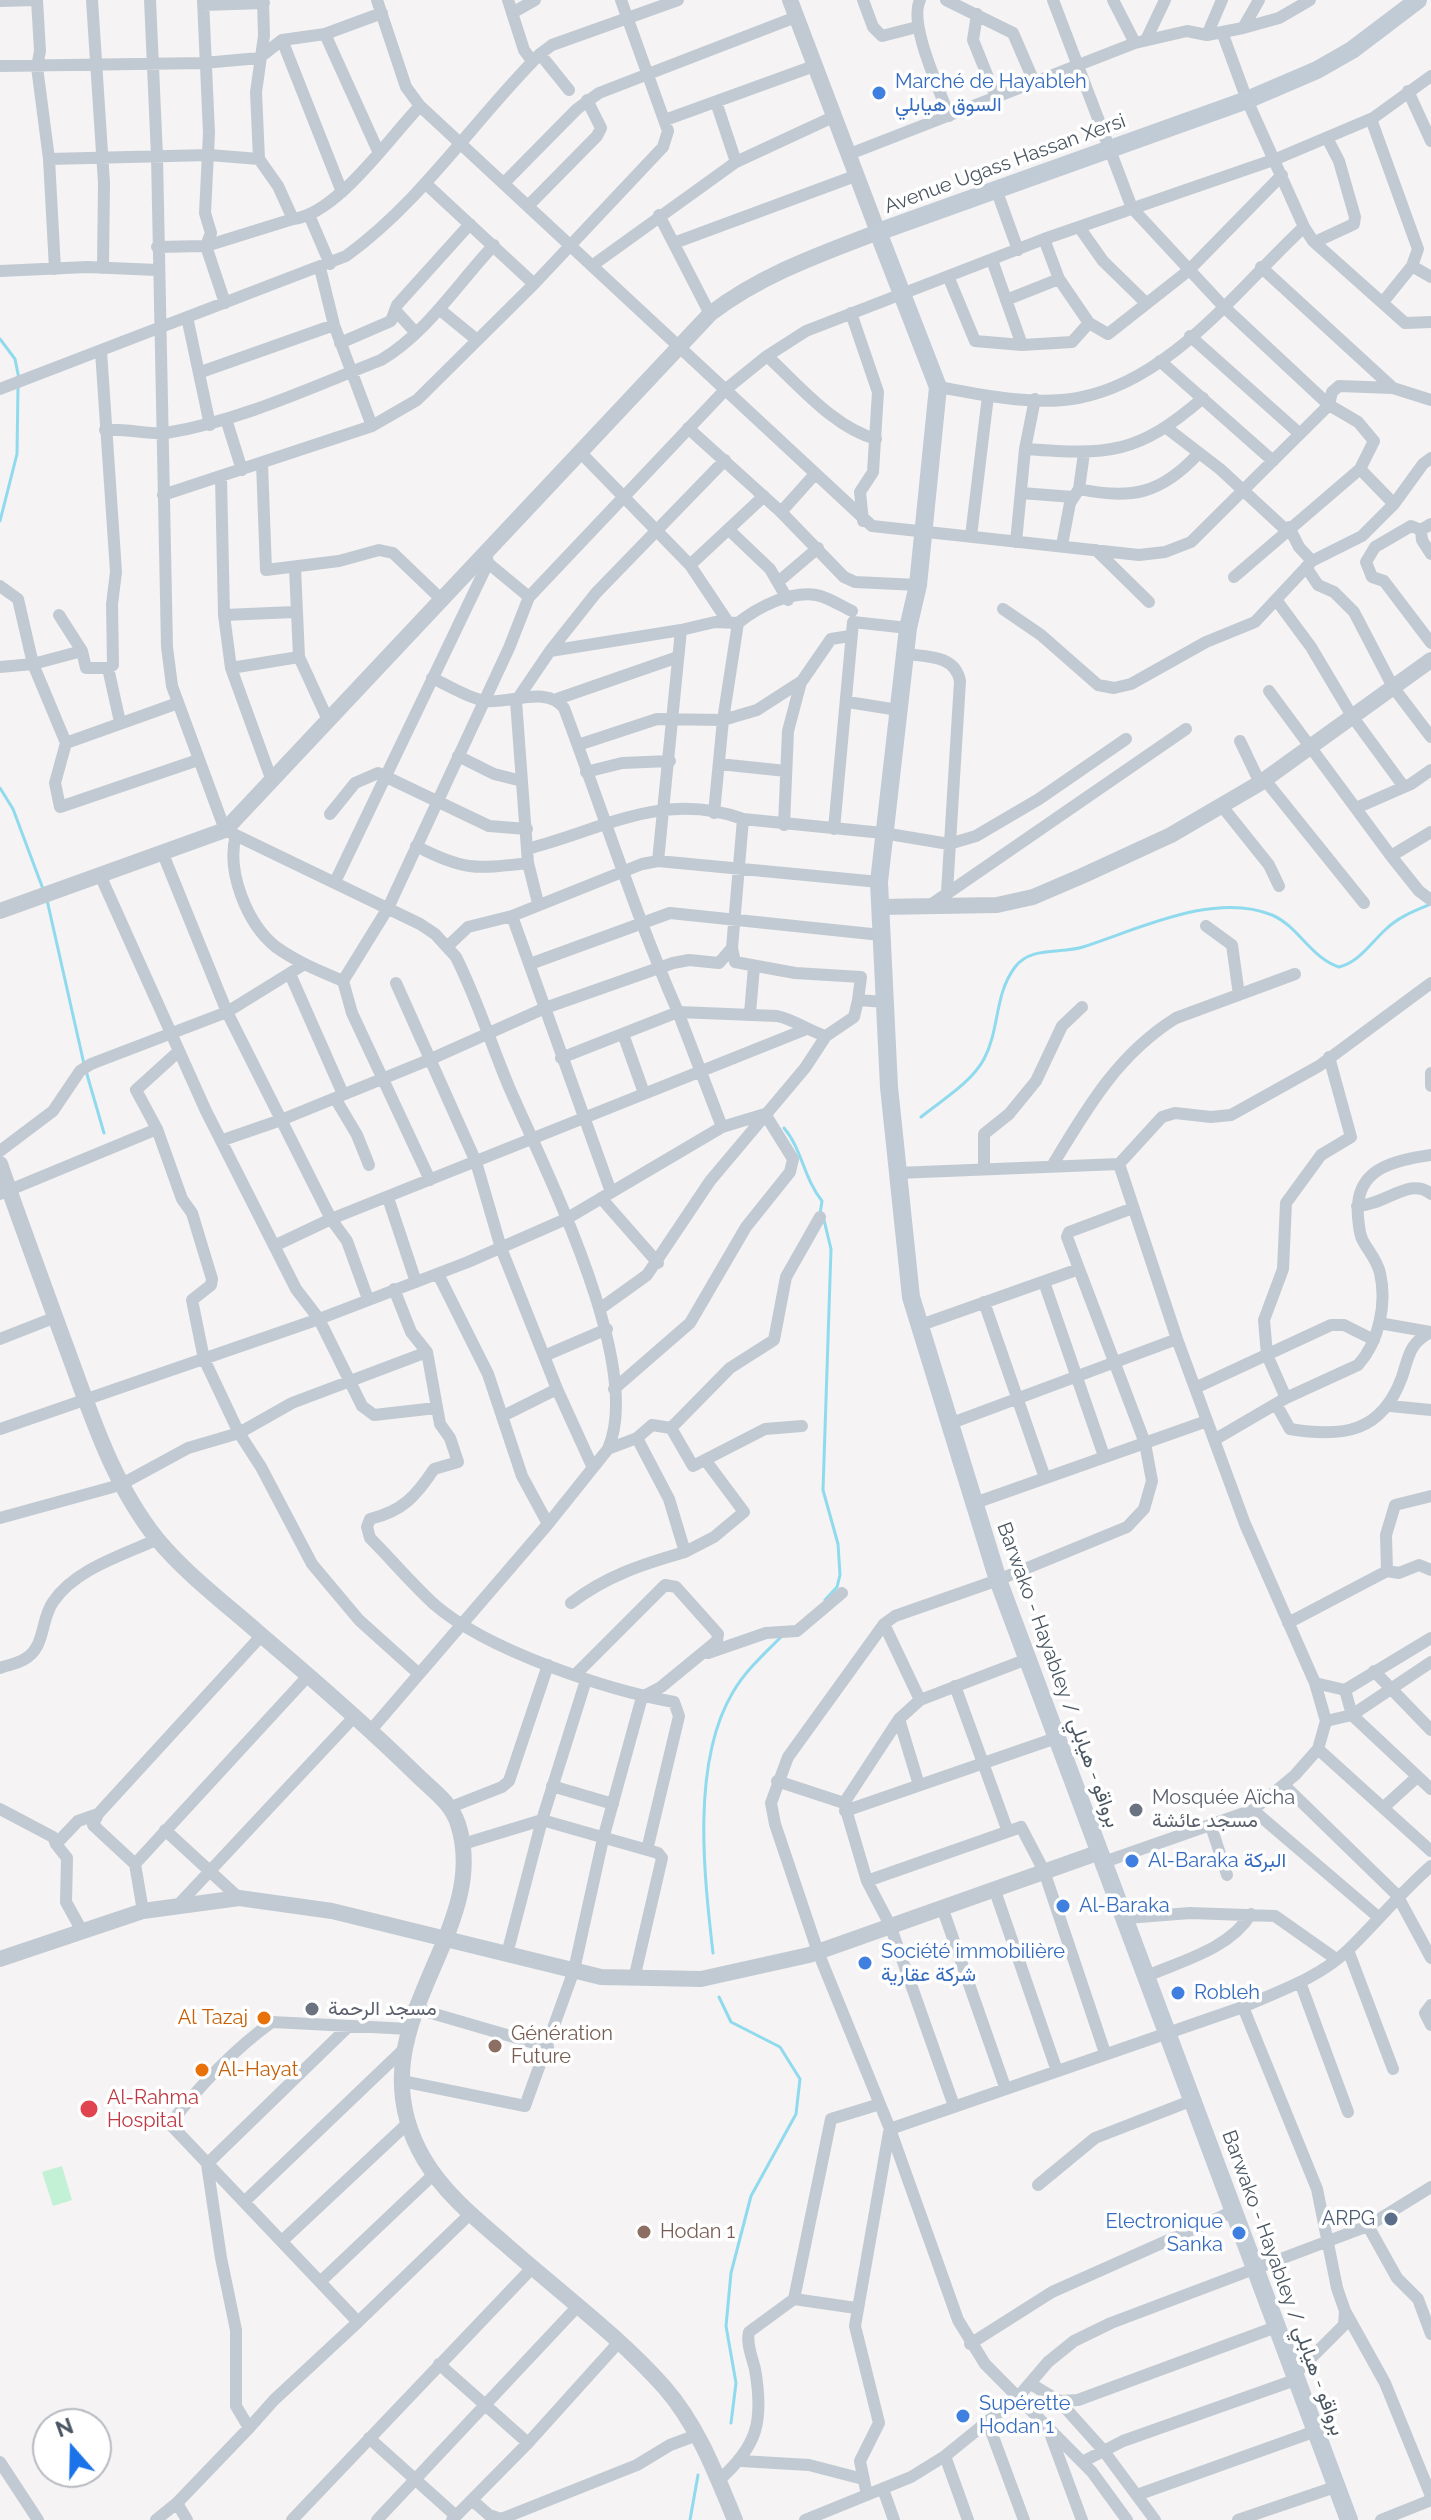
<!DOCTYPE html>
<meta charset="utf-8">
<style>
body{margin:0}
#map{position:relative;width:1431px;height:2520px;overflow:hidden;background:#f5f3f3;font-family:Raleway,sans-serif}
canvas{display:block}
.north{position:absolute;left:32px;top:2408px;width:80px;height:80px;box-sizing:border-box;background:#fff;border:2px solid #b7bbc0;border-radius:50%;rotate:340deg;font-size:22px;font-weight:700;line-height:32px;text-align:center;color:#4a5661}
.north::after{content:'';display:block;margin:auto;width:28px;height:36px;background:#1a73e8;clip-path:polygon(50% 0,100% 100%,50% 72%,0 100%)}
</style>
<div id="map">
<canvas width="1431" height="2520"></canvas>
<div class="north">N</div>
</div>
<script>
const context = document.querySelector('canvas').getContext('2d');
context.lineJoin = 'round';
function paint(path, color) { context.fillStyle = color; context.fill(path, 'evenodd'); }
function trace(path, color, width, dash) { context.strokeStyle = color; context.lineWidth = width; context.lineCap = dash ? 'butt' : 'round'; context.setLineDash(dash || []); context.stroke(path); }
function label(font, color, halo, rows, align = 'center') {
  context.font = font + ' Raleway,Vazirmatn,sans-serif'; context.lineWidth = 7; context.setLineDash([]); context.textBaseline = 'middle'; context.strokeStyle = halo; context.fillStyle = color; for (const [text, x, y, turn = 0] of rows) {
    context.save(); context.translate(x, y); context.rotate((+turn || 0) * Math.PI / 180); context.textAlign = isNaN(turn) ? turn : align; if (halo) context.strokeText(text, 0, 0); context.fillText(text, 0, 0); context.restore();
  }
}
paint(new Path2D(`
 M 62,2166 L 72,2200 L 53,2206 L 42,2172 Z`), '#c3f1d5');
trace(new Path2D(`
 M 0,339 L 15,359 L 19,379
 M 0,521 L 17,454 L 18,387
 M 0,788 L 13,809 L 43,889
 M 47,900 L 84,1064
 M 86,1071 L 104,1133
 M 921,1117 C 942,1100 971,1083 984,1059 C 1000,1029 994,995 1015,967 C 1031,946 1060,954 1083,947 C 1137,930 1214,891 1272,915 C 1298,926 1311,958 1339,967 C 1359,962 1370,944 1385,930 C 1398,917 1414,911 1431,904
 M 784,1128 C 802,1149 804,1179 822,1201 L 820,1214
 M 824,1220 L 831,1249 L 823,1490 L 838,1544 L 840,1575 L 837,1587 L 825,1600
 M 713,1953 C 704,1875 691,1762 733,1692 C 746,1670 765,1653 782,1636
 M 719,1997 L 731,2022 L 780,2047 L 800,2079 L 796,2114 L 751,2196 L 731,2273 L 726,2326 L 736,2383 L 731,2423
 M 690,2520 L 698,2475`), '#90daee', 3);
trace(new Path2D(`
 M 92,0 L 104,183 L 103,268
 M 150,0 L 157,156 L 167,647 L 172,686 L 225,830 L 420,924 L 435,934 L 456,957 C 477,999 491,1044 509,1087 C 544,1168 645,1365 608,1449 L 548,1524 L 371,1730
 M 203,0 L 209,133 L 205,213 L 211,233 L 206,246 L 225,303
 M 377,0 L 406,87 L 420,106 L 872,526 L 1139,555 L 1165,552 L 1191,542 L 1329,405 L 1332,392 L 1339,386 L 1393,388
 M 508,0 L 524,50 L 532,61
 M 863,0 L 873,27 L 882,36 L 917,27
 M 920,0 C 908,24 940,90 949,116
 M 946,0 L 1013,33 L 1035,84
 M 1053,0 L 1132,208 L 1223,306 L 1329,405 L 1358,422 L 1374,441 L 1360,469 L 1234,577
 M 1113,0 L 1135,43
 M 0,1 L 37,0 L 40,51 L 37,67 L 49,159 L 55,269
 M 203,5 L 264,3
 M 512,13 L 535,0
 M 977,14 L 973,40 L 996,97
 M 1243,28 L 1259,0
 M 1222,32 L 1247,100 L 1304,227 L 1313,241 L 1405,323 L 1431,322
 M 325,34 L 378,151
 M 1207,35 L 1222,0
 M 282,40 L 342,192
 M 1146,40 L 1165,0
 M 540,54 L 569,90
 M 0,66 L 204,63 L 259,58 L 282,40 L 325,34 L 382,13
 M 1408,91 L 1431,141
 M 716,102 L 736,162
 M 1371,119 L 1418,249 L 1412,266 L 1383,302
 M 665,120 L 814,66
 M 847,155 L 1135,43 L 1187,31 L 1207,35 L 1243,28 L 1279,18 L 1310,0
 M 49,159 L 209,155 L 259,159
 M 425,183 L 534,284
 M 504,183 L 577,109 L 599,93 L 796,17
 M 996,189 L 1018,250
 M 528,206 L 597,136 L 601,128 L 587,100
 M 309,215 L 330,264
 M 659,215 L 710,314
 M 293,219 C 337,214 389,138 420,106
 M 1079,227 L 1103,261 L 1146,303
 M 1044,239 L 1059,279 L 1089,323
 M 1315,242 L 1354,224 L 1355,217 L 1339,161 L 1327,138
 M 674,243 L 855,176
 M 157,247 L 206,246 L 293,219 L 278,186 L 259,159 L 256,92 L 264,36 L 263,0
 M 992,260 L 1022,345
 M 593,265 L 736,162 L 833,117
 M 1412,266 L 1431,277
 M 1261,267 L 1393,388 L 1431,400
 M 320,268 L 334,325 L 372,426
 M 0,271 L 87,267 L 157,270
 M 948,276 L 975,341 L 1022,345 L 1072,342 L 1089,323 L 1108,334 L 1188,271 L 1282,175
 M 1006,300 L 1059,279
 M 439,309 L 477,340
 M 395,310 L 416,333
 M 851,313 L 878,392 L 873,472 L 860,492 L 863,521
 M 187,317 L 210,425
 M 1190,336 L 1300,434
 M 340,343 L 391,321 L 397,305 L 470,224
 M 101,351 L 116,572 L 112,604 L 113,665 L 108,668 L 120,722
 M 767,356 C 798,384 834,428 876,439
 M 1160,361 L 1273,461
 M 201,372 L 334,325
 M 938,387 C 983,395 1032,406 1078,398 C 1171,381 1238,288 1304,227
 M 0,389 L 346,256 C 422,201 474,120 540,54 L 552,45 L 678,0
 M 226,419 L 242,470
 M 688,428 L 781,512 L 844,577 L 855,582 L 918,585
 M 1168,429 L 1220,469 L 1286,530
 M 105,430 C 124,428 151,435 166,433 C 240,421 312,387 381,360 C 427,333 458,283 494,245
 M 1025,449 C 1109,455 1137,455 1203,398
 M 581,453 L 690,565 L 728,622
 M 1084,453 L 1079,489 C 1131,500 1161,494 1198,454
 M 262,463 L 266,570 L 339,561 L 379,550 L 393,553 L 441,599
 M 1360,469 L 1394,504
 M 221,477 L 224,615 L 231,668 L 272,781
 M 1021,493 L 1073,497
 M 163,495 L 372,426 L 417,400 L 534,284 L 663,147 L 668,131 L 621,0
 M 781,512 L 815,474
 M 1431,524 L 1421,530 L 1422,540 L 1431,554
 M 1289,527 L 1299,547 L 1312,561
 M 729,530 L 770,569 L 788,600
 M 1421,530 L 1411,526 L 1375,547 L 1366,562 L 1372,577 L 1384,581 L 1431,643
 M 971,536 L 988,396
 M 1016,542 L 1025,449 L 1035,399
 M 1062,545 L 1070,503 L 1079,489
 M 1096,550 L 1149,602
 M 488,563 L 529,597
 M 690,565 L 764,496
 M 1306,567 L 1318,585 L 1334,592 L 1354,612 L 1393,687 L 1431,737
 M 295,568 L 299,657 L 328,720
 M 778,582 L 818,548
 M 0,586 L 18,599 L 33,664 L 66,743 L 55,783 L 60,807 L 198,760
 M 1277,601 L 1311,647 L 1352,716 L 1404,787
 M 1003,609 L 1041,635 L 1098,685 L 1114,688 L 1131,684 L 1206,642 L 1255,622 L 1312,561 L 1362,536 L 1394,504 L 1423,464 L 1431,458
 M 59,615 L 82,651 L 86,668 L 108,668
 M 224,615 L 295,612
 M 738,623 C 758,607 789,591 816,595 C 828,597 841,606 852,611
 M 550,651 L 681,630
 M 906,654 C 928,657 955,655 960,681 L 947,892
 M 0,667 L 33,664 L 82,651
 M 231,668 L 299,657
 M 432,678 C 448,685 468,698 485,701 C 511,704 547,685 564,708 C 602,809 635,914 678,1012 L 561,1058
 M 1269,691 L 1391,856 L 1419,891 L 1431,900
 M 557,699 L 678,657
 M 848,702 L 898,710
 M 1240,741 L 1260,783
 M 66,743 L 178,703
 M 578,745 L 657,719 L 723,720 L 757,710 L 802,681 L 831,639 L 850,636
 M 458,756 L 494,774 L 522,781
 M 719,764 L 786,771
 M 586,772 L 622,763 L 670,761
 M 1265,780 L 1364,903
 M 1221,805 L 1269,865 L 1279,886
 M 1356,808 L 1411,784 L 1431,770
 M 330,814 L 355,783 L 378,773 L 489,826 L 527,829
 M 743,819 L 883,833 L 949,844 L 976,836 L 1039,799 L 1126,739
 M 784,825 L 788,731 L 801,682
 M 834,829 L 853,622 L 908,628
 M 236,835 C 226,871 247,924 276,947 C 297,962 319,971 343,981 L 352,1013 L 430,1180
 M 416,846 C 464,871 476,869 528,863
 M 163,854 L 227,1012 L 331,1219 L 347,1241 L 368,1299
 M 1391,856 L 1431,832
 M 658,861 L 681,630 L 715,622 L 738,623 L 723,720 L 714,813
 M 100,875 L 206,1111 L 296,1289 L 319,1319 L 362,1406 L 374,1415 L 436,1408
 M 335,882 L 488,563 L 486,553
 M 538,903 L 528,863 L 516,701 L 550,651 L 596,593 L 725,460
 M 929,906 L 1186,729
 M 512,916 L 611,1192
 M 1206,926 L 1232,945 L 1239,995
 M 448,946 L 468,927 L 512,916 L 642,864 L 658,861 L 879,882
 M 732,948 L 735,962 L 795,973 L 861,977 L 858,1000
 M 530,964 L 670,913 L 881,935
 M 290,974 L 343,1094
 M 343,981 L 388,908 L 509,648 L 529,597 L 725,390 L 767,356 L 806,331 L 1044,239 L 1276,159 L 1373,118 L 1431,76
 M 396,983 L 476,1162 L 501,1248 L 544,1356
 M 750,1013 L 754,967
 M 623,1034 L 644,1093
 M 179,1051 L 136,1090 L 157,1129 L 182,1199 L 192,1213 L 212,1279 L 211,1285 L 192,1300 L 204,1359 L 239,1433 L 261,1467 L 312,1564 L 359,1620 L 419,1674
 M 1431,1073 L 1431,1086
 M 335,1098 L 357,1135 L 369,1165
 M 722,1127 L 678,1012 L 777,1016 C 796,1020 808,1031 826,1036
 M 223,1140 L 281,1120 L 431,1059 L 545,1008 L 673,963 L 689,960 L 719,963 L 732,948 L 743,819 C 663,790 602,830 527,849
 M 0,1151 L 53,1111 L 80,1071 L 91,1064 L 227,1012 L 303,965
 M 1119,1164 L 1162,1117 L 1175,1113 L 1211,1117 L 1231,1115 L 1319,1066 L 1431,983
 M 1052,1166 C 1087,1108 1118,1054 1176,1018 L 1295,974
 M 984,1169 L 984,1134 L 1009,1114 L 1036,1081 L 1062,1026 L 1082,1007
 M 897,1173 L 1119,1164 L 1177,1339 L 1245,1524 L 1315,1683 L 1326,1721 L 1318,1749 L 1295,1775 L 1253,1810 L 1104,1862
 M 0,1194 L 157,1129
 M 388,1198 L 416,1282
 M 601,1198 L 658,1263
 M 1357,1206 C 1386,1205 1410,1176 1431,1194
 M 274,1246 L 331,1219 L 804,1030
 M 1079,1269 L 1067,1237 L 1069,1232 L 1133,1208
 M 438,1274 L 488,1374 L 522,1476 L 548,1524
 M 1044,1282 L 1104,1456
 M 394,1289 L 411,1332 L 427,1352 L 440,1424 L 450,1438 L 458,1462 L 434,1469 C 416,1496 403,1511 370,1519 L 367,1527 L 370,1538 C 392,1560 412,1584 435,1605 C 487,1650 606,1690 674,1702 L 679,1716 L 647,1850
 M 984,1302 L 1045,1478
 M 601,1308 L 647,1275 L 710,1181 L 805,1068 L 826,1036 L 854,1017 L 858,1000 L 885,1002
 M 1379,1323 L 1431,1332
 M 918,1326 L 1079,1269 L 1145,1443 L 1152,1481 L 1144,1509 L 1127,1527 L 998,1580 L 895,1616 L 884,1624 L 788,1757 L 771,1803 L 775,1824 L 818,1952 L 890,2129 L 958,2320 L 985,2364 L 1092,2472 L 1127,2520
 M 0,1339 L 56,1317
 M 1195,1388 L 1331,1325 L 1344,1325 L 1374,1340
 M 557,1389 L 593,1468
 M 1286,1398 L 1267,1355 L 1264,1320 L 1283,1269 L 1286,1203 L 1321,1155 L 1351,1137 L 1329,1057
 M 1276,1404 L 1290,1429 C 1344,1438 1382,1432 1402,1377 C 1409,1356 1409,1343 1431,1332
 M 1390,1406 L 1431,1410
 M 505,1415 L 557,1389 L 544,1356 L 607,1329
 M 949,1424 L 1177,1339
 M 671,1428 L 693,1466 L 765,1429 L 802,1426
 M 0,1429 L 319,1319 L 468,1262 L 566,1219 L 722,1127 L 765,1114 L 793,1159 L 790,1172 L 746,1227 L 690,1323 L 614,1389
 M 1214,1440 L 1286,1398 L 1358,1365 C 1379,1342 1387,1304 1380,1273 C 1377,1260 1369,1252 1363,1241 C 1359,1234 1359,1225 1358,1217 C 1354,1169 1391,1161 1431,1155
 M 608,1449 L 637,1438 L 652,1425 L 671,1428 L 730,1368 L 774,1340 L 786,1277 L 820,1217
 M 972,1504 L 1207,1421
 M 0,1518 L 120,1485 L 188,1448 L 239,1433 L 292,1403 L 427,1352
 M 685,1552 L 714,1537 L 744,1512 L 706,1461
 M 1387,1571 L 1386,1535 L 1395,1505 L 1431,1496
 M 571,1603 C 606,1576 643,1564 685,1552 L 669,1499 L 637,1438
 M 1288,1623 L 1387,1571 L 1399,1573 L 1419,1565 L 1431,1570
 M 884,1624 L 920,1700
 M 708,1653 L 766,1633 L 797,1631 L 842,1593
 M 1431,1662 L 1352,1715 L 1431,1789
 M 0,1668 C 7,1665 16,1664 23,1660 C 46,1649 40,1620 53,1602 C 75,1569 123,1555 158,1539
 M 1374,1671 L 1431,1730
 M 1315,1683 L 1345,1690
 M 955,1686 L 1007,1829
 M 899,1719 L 919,1785
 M 1326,1721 L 1352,1715 L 1345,1690 L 1431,1638
 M 1318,1749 L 1431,1851
 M 777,1781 L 844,1803
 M 1284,1785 L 1397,1895 L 1431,1958
 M 552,1786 L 613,1804
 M 451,1807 L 502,1787 L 509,1781 L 548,1665
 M 1384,1807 L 1417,1777
 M 0,1809 L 53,1837 L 56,1844
 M 1253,1810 L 1377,1916
 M 845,1811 L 1056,1738
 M 1211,1826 L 1227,1875
 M 165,1830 L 239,1898
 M 463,1844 L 542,1820 L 586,1680
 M 135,1864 L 308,1676
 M 867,1881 L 1021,1827 L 1044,1871 L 1105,2053
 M 994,1888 L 1057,2071
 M 179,1904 L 354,1717
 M 942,1907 L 1005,2087
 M 143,1911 L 135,1864 L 93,1825 L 98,1814 L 262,1635
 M 1127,1918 L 1190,1913 L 1275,1916 L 1336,1959
 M 82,1931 L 66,1902 L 67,1858 L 56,1844 L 78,1821 L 98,1814
 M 1348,1950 L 1393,2069
 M 507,1954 L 542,1820 L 658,1853 L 662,1858 L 634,1979
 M 1147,1976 C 1184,1960 1229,1949 1251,1914
 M 1300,1982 L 1348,2112
 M 1431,2005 L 1425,2013 L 1431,2025
 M 1243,2007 L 1317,2189 L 1337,2288 L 1345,2311 L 1385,2383 L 1431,2496
 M 414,2008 L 548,2047
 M 410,2029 L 272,2022 C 232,2051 200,2085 170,2124 L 358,2322 L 470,2214
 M 402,2081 L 525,2106 L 574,1970 L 603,1839 L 642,1697 L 661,1687 L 717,1641 L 718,1634 L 676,1587 L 665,1585 L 575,1675
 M 954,2106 L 890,1925 L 867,1881 L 844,1803 L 899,1719 L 920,1700 L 1030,1658
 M 890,2129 L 1243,2007 C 1279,1991 1319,1978 1348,1950 C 1376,1923 1401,1892 1431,1866
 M 1038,2185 L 1095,2138 L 1193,2100
 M 244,2202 L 403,2050
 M 1368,2226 L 1397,2278 L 1418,2299 L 1431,2334
 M 282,2241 L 407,2124
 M 320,2282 L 434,2174
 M 794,2299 L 831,2119 L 880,2104
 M 970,2344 L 1052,2292 L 1236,2210
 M 439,2364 L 528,2443
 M 1293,2376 L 1344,2325 L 1345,2311
 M 1031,2384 L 1059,2401 L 1078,2400 L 1276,2327
 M 1059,2401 L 1103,2450 L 1155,2520
 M 988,2423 L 1024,2520
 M 249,2428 L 274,2400 L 358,2322
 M 1051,2436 L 1082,2520
 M 369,2438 L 456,2516
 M 945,2456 L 968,2520
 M 741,2461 L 809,2465 L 863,2479
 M 0,2462 L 38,2520
 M 1082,2462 L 1123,2441 L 1295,2380
 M 718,2481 C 758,2446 764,2421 755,2369 C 752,2357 746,2343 749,2332 L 794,2299 L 856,2308
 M 883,2489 L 894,2520
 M 867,2495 L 860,2461 L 879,2423 L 855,2326 L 889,2132
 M 1137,2495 L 1313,2432
 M 472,2500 L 489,2515 L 501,2519 L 637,2465 L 670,2445 L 697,2435
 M 156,2520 L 177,2503
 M 187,2520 L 177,2503 L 249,2428 L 236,2406 L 236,2330 L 221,2258 L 207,2164 L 349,2026
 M 292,2520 L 532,2268
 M 377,2520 L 578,2306
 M 452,2520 L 528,2443 L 619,2342
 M 805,2520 L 911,2477 L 945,2456 L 1019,2396 L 1048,2362 L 1074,2341 L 1111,2323 L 1368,2226 L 1431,2187
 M 1238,2520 L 1335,2487
 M 1381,2520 L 1431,2500`), '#c1cad2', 12);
trace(new Path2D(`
 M 880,907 L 997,905 L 1033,897 L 1082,876 L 1171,835 L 1260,783 L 1431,660
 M 0,911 L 225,830 L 710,314 C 761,275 818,255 878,232 L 790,0
 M 0,1164 C 22,1227 45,1289 68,1352 C 92,1417 113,1484 157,1539 C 187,1575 226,1604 261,1635 C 314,1680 367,1726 416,1774 C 432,1790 451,1802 458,1824 C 494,1935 348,2029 424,2159 C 444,2193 475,2218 504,2243 C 558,2291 617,2334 665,2388 C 698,2426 716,2474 735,2520
 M 0,1959 L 143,1911 L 239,1898 L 332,1911 L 601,1977 L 701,1979 L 809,1955 L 1100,1852`), '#c1cad2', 16);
trace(new Path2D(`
 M 1349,2520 L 998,1580 L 911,1297 L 889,1087 L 879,882 L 908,628 L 918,585 L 938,387 L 878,232 L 1247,100 L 1317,70 L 1352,50 L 1418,0`), '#c1cbd6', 18);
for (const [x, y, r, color] of [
 [879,93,8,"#3f7fe0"],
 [1136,1810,8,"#6b7280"],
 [1132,1861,8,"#3f7fe0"],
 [1063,1906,8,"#3f7fe0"],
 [865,1963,8,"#3f7fe0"],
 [1178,1993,8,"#3f7fe0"],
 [312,2009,8,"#6b7280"],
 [264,2018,8,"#e8710a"],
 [495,2046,8,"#8d6e63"],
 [202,2070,8,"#e8710a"],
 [89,2109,10,"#e0444e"],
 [1391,2219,8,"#5c6f8a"],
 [644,2232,8,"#8d6e63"],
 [1239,2233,8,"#3f7fe0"],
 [963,2416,8,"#3f7fe0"]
]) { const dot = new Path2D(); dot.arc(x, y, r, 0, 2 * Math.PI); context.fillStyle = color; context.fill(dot); trace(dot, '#fff', 3); }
label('20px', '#366cbe', '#fff', [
 ["Marché de Hayableh",895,82],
 ["السوق هيابلي",895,105],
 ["Al-Baraka البركة",1148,1861],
 ["Al-Baraka",1079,1906],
 ["Société immobilière",881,1952],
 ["شركة عقارية",881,1975],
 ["Robleh",1194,1993],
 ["Electronique",1223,2222,"right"],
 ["Sanka",1223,2245,"right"],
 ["Supérette",979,2404],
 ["Hodan 1",979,2427]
], 'left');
label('20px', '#4a5661', '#fff', [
 ["Avenue Ugass Hassan Xersi",1005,164,-20],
 ["Barwako - Hayabley / برواقو - هيابلي",1058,1675,70],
 ["Barwako - Hayabley / برواقو - هيابلي",1283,2283,70]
]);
label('20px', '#5b616d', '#fff', [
 ["Mosquée Aïcha",1152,1798],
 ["مسجد عائشة",1152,1821],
 ["مسجد الرحمة",328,2009]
], 'left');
label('20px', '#c56008', '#fff', [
 ["Al Tazaj",248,2018],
 ["Al-Hayat",218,2070,"left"]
], 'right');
label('20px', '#785e54', '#fff', [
 ["Génération",511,2034],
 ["Future",511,2057],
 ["Hodan 1",660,2232]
], 'left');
label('20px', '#be3a42', '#fff', [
 ["Al-Rahma",107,2098],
 ["Hospital",107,2121]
], 'left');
label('20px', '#4e5e75', '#fff', [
 ["ARPG",1375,2219]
], 'right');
</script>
